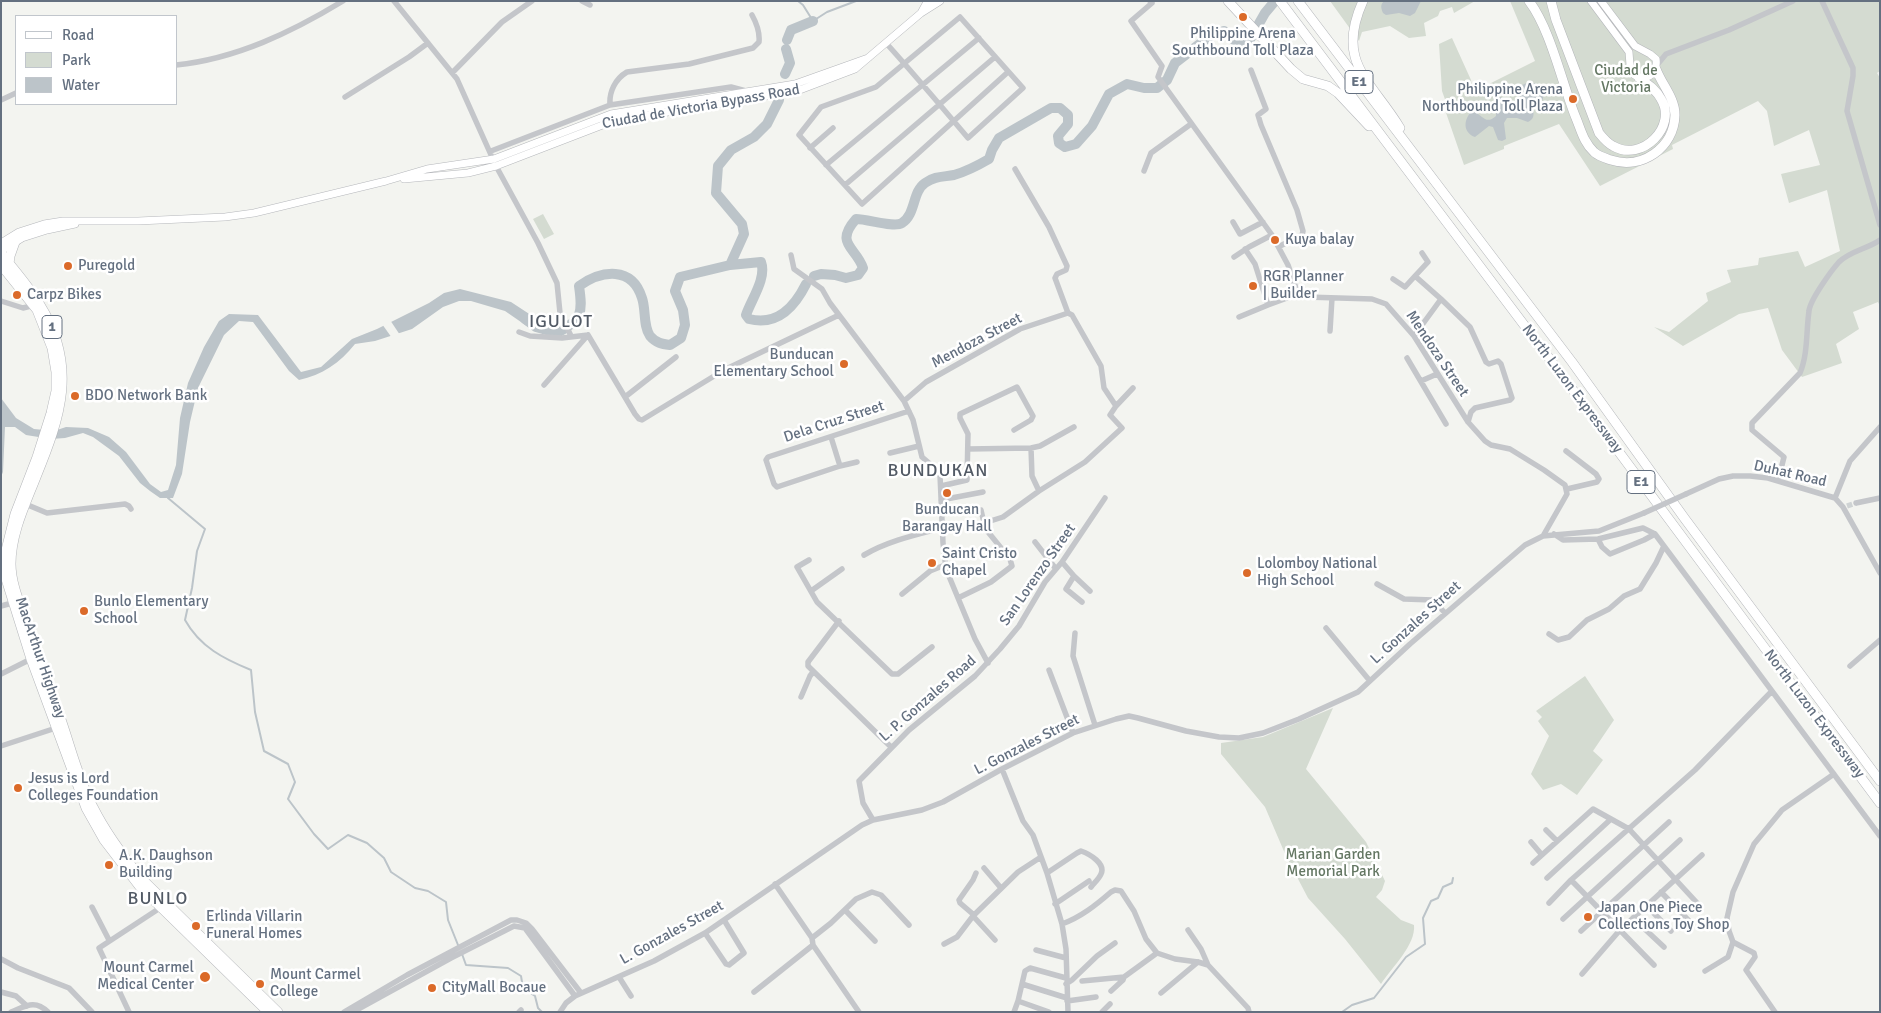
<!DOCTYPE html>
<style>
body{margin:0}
#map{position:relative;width:1881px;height:1013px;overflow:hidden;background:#f3f4f0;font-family:Signika,sans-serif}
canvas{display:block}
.frame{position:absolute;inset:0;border:2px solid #647080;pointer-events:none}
.legend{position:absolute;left:15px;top:15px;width:162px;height:90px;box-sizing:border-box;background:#fff;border:1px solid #c1c6cc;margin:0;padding:6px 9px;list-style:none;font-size:15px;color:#647080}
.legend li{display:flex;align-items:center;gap:10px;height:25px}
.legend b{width:25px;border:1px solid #c1c6cc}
</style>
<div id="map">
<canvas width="1881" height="1013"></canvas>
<div class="frame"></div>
<ul class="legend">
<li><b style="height:6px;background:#fff"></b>Road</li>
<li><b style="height:14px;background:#d4dbd1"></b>Park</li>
<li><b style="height:14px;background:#bcc4c9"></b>Water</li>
</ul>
</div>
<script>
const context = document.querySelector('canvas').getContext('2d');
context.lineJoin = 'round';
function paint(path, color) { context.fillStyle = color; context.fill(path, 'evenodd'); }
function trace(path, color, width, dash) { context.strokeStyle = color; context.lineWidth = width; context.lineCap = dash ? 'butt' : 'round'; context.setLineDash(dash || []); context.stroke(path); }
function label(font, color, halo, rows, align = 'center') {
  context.font = font + ' Signika,sans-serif'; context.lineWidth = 5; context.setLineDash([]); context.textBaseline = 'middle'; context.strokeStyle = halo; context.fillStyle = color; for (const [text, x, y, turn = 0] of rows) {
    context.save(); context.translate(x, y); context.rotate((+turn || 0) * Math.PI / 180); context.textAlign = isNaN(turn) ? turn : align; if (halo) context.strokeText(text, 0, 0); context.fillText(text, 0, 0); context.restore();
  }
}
paint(new Path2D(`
 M 1330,1 L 1475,1 L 1454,13 L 1452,7 L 1440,11 L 1438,16 L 1424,23 L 1426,36 L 1409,38 L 1390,26 L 1362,32 L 1359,41 Z
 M 1510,1 L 1880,1 L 1880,71 L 1877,73 L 1880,78 L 1880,306 L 1878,302 L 1853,312 L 1859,329 L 1836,344 L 1842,363 L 1802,377 L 1782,350 L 1768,308 L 1739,314 L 1683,346 L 1654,327 L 1669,332 L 1708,301 L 1706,293 L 1731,282 L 1727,270 L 1758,265 L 1759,258 L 1798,251 L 1805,267 L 1840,251 L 1827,190 L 1789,203 L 1781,174 L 1820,165 L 1809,130 L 1774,146 L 1767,111 L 1758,101 L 1672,145 L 1673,149 L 1600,186 L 1559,124 L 1504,146 L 1504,149 L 1464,165 L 1444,107 L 1447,105 L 1442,91 L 1439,44 L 1452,38 L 1471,80 L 1473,92 L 1535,61 Z
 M 543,214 L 554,234 L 544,239 L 533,219 Z
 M 1585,676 L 1614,720 L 1593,751 L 1603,760 L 1577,795 L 1561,784 L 1543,790 L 1531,774 L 1549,736 L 1538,721 L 1542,717 L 1536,711 Z
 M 1333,708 L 1306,769 L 1366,842 L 1385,881 L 1382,890 L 1376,897 L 1401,920 L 1414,925 C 1416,945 1392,967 1381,984 L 1345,939 L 1308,898 L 1286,856 L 1265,807 L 1221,754 L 1221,743 L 1263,737 Z`), '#d4dbd1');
paint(new Path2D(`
 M 1384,1 L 1421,1 L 1415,13 L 1410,16 L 1399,13 L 1386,15 L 1383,13 C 1381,8 1380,5 1384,1 Z
 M 1529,82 L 1537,84 L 1545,92 L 1542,101 L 1533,102 C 1531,110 1538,117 1528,122 L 1517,118 L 1507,118 L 1504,123 L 1506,139 L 1502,141 L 1498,140 L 1493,127 L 1489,126 L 1475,137 C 1464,133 1463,122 1470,113 L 1475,112 C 1483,116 1486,125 1496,116 L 1496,100 L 1498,98 L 1501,97 L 1508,104 L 1513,104 L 1517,102 L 1520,86 Z
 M 460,289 L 511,302 L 540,321 L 534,331 L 505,311 L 471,301 L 459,301 L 443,307 L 412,329 L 375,341 L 355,344 C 340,363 322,375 299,380 L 289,371 L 253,322 L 239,321 L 224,335 L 198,388 L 190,422 L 182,474 L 173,498 L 160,498 L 150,491 L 140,483 L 119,456 L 93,437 L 83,433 L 65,438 L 51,439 L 26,435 L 15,427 L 5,427 L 3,472 L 1,477 L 1,398 L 16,418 L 34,429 L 54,431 L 66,427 L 88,428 L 109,437 L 126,452 L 150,484 L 161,492 L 168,490 L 176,465 L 180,418 L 188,383 L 204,347 L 219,321 L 229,314 L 258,315 L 301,372 L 321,367 L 352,339 L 377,329 L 429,303 L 444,293 Z`), '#bcc4c9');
paint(new Path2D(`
 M 390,320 L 400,335 L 392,338 L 382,324 Z`), '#f3f4f0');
trace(new Path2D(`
 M 798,1 L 803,5 L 813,21 L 827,12 L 856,1
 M 168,498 L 205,529 L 197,551 L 192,588 L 185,620 C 200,647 224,659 251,670 L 255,712 L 264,751 L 288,764 L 295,782 L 288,799 L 314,834 L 328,849 L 348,835 L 367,843 L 384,858 L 391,872 L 415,888 L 428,891 L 446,902 L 448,920 L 458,945
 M 462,954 L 466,965 L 508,968 L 521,976 L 523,988 L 535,996 L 538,1008 L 542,1012
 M 1342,1012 L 1352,1005 L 1374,998 L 1406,957 L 1425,944 L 1423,918 L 1431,901 L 1438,898 L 1443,887 L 1452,883 L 1453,878`), '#bcc4c9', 2);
trace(new Path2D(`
 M 787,40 L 791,30 L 813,21
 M 785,74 L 790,63 L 786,49
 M 730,265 L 744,234 L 742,224 L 716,193 L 718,166 L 731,150 L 754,137 L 767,124 L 779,100
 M 814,276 L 821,274 L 835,275 L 846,278 L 858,275 L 863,268 C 856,247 834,244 856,219 C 868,219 894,228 902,223 C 916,214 912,192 925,183 C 935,176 943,177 954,175 C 968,171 977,166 989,159 L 992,150 L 999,138 L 1051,108 L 1060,108 L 1068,115 L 1068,124 L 1058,136 L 1059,143 L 1065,147 L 1076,144 L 1092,126 L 1109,94 L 1127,84 L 1144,88 L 1157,88 L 1167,80 L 1175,63 L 1210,36 L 1224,31 C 1234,39 1234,45 1249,41 L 1265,13 L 1275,1
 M 525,319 L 536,327 L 557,333 C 582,320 583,313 579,286 C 602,270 632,266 642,298 C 646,309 643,326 650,336 C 656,343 662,344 670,345 L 681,338 L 685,325 L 683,310 L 675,291 L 680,277 L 730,265 L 761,262 C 767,278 751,300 746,315 L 749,319 C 777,326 794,308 806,284`), '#bcc4c9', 10);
trace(new Path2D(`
 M 1847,506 L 1856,503`), '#cfd3d4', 5.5, [5.5, 3]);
const major = new Path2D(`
 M 1591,1 L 1629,52 L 1630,65 L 1633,74 C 1646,83 1658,74 1656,59 L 1650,54 L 1635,46 L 1601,1
 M 921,13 L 926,4 L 930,1
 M 404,179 L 468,173 L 496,166 L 613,121 L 797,91 L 855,69 L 921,13 L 940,1
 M 1,243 L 19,232 L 44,224 L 63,221 L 138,221 L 225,217 L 254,213 L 386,181 L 427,169 L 494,159 L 611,114 L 795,84 L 868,58
 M 1,251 L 22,238 L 47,230 L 75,224`);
const highway = new Path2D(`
 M 1228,1 L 1291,69 L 1303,79 L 1328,86 L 1338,93 L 1369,126
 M 1280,1 L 1558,370 L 1880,803
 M 1298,1 L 1572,362 L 1685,519 L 1880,781
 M 1363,1 C 1335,63 1371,80 1400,128
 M 1529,1 C 1551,30 1562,84 1576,118 C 1581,130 1584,143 1594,152 C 1598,156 1605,158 1611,160 C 1642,170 1674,148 1675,115 C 1675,98 1662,85 1656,69
 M 1551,1 L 1556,20 L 1599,133 C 1603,138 1607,143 1613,146 C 1642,163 1678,126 1661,99 C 1656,89 1647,84 1639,78
 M 1,253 C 14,270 29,286 40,305 C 78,366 61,416 36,477 C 25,505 11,534 11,564 C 11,581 18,599 24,615 C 35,647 47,679 58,711 C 70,743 77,777 93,807 C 106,833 123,856 142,879 L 278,1012
 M 9,264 L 10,256 L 15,242
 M 1,265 L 37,310 L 52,348 L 56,372 L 56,391 L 51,413 L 37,457 L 15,514 L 5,554 L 6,579 L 31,659 L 86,808 L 104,840 L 140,887 L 268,1012`);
trace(major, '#b5b7bb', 8);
trace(highway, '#b4b6ba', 10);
trace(new Path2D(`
 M 394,1 L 457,79 L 496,166 L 538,243 L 557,283 L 560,313 L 571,336
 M 582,1 L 590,5
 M 1150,1 L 1152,3 L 1131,21 L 1162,66 L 1158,77 L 1272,235 L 1288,265 L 1298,294 L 1306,297 L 1372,299 L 1386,304 L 1414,336 L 1468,422 L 1485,441 L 1491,445 L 1510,449 L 1544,470 L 1565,485 L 1567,494 L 1543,536
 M 1822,1 L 1853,68 L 1853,76 L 1847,111 L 1880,225
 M 886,43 C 914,74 941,106 968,138 L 1023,88 L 960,17 L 876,87 L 821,107 L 799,135 L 862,204 L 1008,72
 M 176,65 C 236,59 292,32 343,1
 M 1657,65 L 1666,54 L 1729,30 L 1793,1
 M 1251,70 L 1266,109 L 1258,115 L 1261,125 L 1297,210 L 1303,231 L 1302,235 L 1280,246
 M 453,72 L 502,22 L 532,1
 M 345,97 L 409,57 L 428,43
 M 1,100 L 16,93
 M 610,105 C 609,92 615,79 627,72 L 689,64 L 753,48 L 759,42 C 760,32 757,24 752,15
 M 810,148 L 833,128
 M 491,151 L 610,105 L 731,87 L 746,91
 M 826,165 L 979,38
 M 1144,171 L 1151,153 L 1191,124
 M 845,185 L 995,57
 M 1233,222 L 1240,234 L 1263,222
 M 1245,249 L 1255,264 L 1268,305 L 1298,294
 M 791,255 L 794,269 L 822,289 L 830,303 L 904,401 L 913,420 L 922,457 L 936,469 L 940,475 L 943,543 L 946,569 L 975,639 L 988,663
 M 1234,257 L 1249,247 L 1272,235
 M 1415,276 L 1428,262 L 1422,253
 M 1393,279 L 1405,287 L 1415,276 L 1441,299
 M 1,301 L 23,308 L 35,305
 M 1239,317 L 1268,305
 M 1330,331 L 1332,298
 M 519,332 L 530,336 L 562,338 L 588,335
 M 588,335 L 635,414 L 639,419 L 642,420 L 724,370 L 839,315
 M 1414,336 L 1441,299 L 1470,327 L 1486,362 L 1489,364 L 1498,361 L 1501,364 L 1512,398 L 1510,400 L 1475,408 L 1471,412 L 1468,422
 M 1407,358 L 1446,424
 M 1421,381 L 1437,374
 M 544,385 L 588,335
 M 625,397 L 676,357
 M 904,401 L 926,382 L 1020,329 L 1068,313
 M 1116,406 L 1133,388
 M 831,437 L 840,466 L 857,462
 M 1031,448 L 1032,476 L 1039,491
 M 968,449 L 1031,448 L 1040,446 L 1074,427
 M 1566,451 L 1596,474 L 1599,479 L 1597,482 L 1567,489
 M 890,453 L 919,446
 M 840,466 L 777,487 L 774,484 L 766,460 L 768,457 L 909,411
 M 1778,481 L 1784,457 L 1752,430 L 1752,423 L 1800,373 C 1808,354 1806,332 1809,311 C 1810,300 1831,271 1839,262 C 1850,251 1867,249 1880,240
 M 941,486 L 967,480 L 968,434 L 960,418 L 960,414 L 1017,387 L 1033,416 L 1031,420 L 1014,430
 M 1686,494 L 1719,479 L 1733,476 L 1750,476 L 1768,478 L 1835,498 L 1843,507 L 1880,573
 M 1835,498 L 1850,461 L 1880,427
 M 941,500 L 983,492
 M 23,503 L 47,513 L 125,504 L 129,506 L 131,509
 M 1856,503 L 1880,498
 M 981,510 L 984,523
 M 1554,534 L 1563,540 L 1598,539 L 1643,528 L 1655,534 L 1880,836
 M 1598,539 L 1602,547 L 1610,554 L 1644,540 L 1655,534
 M 1035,542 L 1056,569
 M 864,555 C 888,541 915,535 942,528
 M 809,560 L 797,567 L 817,602 L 892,674 L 898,674 L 932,647
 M 1062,562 L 1074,576 L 1090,591
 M 1074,576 L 1066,589 L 1082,602
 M 1377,584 L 1404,599 L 1433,600 L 1445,613
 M 811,591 L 842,569
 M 902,594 L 930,571 L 945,565
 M 958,598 L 991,582 L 1012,566 L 1010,559 L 984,527 L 984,523 L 1003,517 L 1039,491 L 1085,462 L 1122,428 L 1110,415 L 1116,406 L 1104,388 L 1101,366 L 1072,315 L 1068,313 L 1055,278 L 1057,274 L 1066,270 L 1067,266 L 1049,227 L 1015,169
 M 1,606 L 16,602
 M 839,621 L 808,662 L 808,666 L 891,747
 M 1326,628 L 1370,681
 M 1075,633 L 1073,656 L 1095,725
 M 1549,634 L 1558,640 L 1569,637 L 1587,620 L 1609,609 L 1624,596 L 1640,589 L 1656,563 L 1664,546
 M 1850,666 L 1880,640
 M 1049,670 L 1073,733
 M 1,674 L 33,658
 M 801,697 L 810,676 L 813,672
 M 1,746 L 59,727
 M 1002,769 L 1023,821 L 1033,835 L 1047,873 L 1062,924 L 1066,949 L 1068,1012
 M 873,820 L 863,803 L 859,781 L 909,730 L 975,676 L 1000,649 L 1019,626 L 1045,582 L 1062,562 L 1105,498
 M 1546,830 L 1557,841
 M 1531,842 L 1542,855
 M 1533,863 L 1593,809 L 1629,829 L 1699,905
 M 984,868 L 1001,888
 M 1047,873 L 1077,853 L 1081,851 C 1090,854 1106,864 1101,874 C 1099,879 1094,883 1091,887
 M 1547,878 L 1611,819
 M 1571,880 L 1654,965
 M 775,884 L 812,938 L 813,945 L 859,1012
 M 1661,892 L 1692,924
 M 1549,903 L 1571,880 L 1695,770 L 1772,691
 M 1055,904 L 1089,881
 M 1646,905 L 1671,931
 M 92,907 L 109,940
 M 845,910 L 875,941
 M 974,915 L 960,903 L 959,900 L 973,880 L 976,873
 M 1633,918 L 1664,947
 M 1563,919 L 1669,822
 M 1062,924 C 1081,917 1096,905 1111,892 L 1115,890 L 1121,891 L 1134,911 L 1146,939 L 1157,953 L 1175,959 L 1198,962 L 1208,965 L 1248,1008 L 1249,1012
 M 1188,930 L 1201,949 L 1208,965
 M 1581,931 L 1680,840
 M 705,933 L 726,964 L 729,965 L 744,953 L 724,920
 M 812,938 L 831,923 L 856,899 L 872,892 L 881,895 L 909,925
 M 995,940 L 973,916 L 1018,872 L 1041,857
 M 944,944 L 957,937 L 973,916
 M 1036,950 L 1066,958
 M 1,959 L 18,968 L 69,988 L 92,1012
 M 1705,971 L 1728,957 L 1733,942
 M 1582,974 L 1620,930 L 1702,855
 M 619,977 L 631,996
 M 1082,981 L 1124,977 L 1157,953
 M 1022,984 L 1067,998
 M 1066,984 L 1072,980 L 1097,956 L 1115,943
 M 1111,991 L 1123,980 L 1124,977
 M 1,992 L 16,996 L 27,1006
 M 754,992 L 813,945
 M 1161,993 L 1198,962
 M 1067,1001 L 1096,997
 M 11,1012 C 26,1006 35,999 48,1012
 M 129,1012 L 99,948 L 163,906
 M 344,1012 L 407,975 L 511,920 L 517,920 L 526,923 L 532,929 L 581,993
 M 353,1012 L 451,958 L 514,926 L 525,928 L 575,996
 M 519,1012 L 521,1010
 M 560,1012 L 566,1003 L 575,996 L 654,961 L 705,933 L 862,825 L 873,820 L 922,810 L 943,802 L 1002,769 L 1073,733 L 1116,719 L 1129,716 L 1138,718 L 1186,731 L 1219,737 L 1239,738 L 1263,733 L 1299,719 L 1358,692 L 1410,644 L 1525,545 L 1543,536 L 1599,531 L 1644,513
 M 1014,1012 L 1018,1001
 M 1049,1012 L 1018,1001 L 1025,971 L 1030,968 L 1066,978
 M 1102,1012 L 1110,1004
 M 1775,1012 L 1746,970 L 1755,957 L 1754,953 L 1733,942 L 1729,931 L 1727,918 L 1733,892 L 1754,844 L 1782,810 L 1834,774`), '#c4c6ca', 5.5);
trace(major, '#fff', 7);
trace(highway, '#fff', 9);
trace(new Path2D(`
 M 1644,513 L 1686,494`), '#c4c6ca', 5.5);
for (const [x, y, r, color] of [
 [1243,17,5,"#db6a29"],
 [1573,99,5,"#db6a29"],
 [1275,240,5,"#db6a29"],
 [68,266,5,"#db6a29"],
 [1253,286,5,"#db6a29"],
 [17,295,5,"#db6a29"],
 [844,364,5,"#db6a29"],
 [75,396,5,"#db6a29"],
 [947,493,5,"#db6a29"],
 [932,563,5,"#db6a29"],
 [1247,573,5,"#db6a29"],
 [84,611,5,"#db6a29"],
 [18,788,5,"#db6a29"],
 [109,865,5,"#db6a29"],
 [1588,917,5,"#db6a29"],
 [196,926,5,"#db6a29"],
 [205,977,6,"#db6a29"],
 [260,984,5,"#db6a29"],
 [432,988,5,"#db6a29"]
]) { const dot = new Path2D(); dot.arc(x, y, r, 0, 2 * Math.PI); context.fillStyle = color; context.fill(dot); trace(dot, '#fff', 2); }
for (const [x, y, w] of [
 [1359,82,28],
 [52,327,20],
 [1641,482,28]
]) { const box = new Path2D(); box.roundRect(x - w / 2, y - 11.5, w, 23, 4); context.fillStyle = '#fff'; context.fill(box); trace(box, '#647080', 1); }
label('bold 14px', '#647080', null, [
 ["E1",1359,82],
 ["1",52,327],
 ["E1",1641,482]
]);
label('15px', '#647080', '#fff', [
 ["Philippine Arena",1243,34,"center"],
 ["Southbound Toll Plaza",1243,51,"center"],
 ["Philippine Arena",1563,90,"right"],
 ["Northbound Toll Plaza",1563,107,"right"],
 ["Kuya balay",1285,240],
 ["Puregold",78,266],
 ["RGR Planner",1263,277],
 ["| Builder",1263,294],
 ["Carpz Bikes",27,295],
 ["Bunducan",834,355,"right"],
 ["Elementary School",834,372,"right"],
 ["BDO Network Bank",85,396],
 ["Bunducan",947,510,"center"],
 ["Barangay Hall",947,527,"center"],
 ["Saint Cristo",942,554],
 ["Chapel",942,571],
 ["Lolomboy National",1257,564],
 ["High School",1257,581],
 ["Bunlo Elementary",94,602],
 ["School",94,619],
 ["Jesus is Lord",28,779],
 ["Colleges Foundation",28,796],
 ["A.K. Daughson",119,856],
 ["Building",119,873],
 ["Japan One Piece",1598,908],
 ["Collections Toy Shop",1598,925],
 ["Erlinda Villarin",206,917],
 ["Funeral Homes",206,934],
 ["Mount Carmel",194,968,"right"],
 ["Medical Center",194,985,"right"],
 ["Mount Carmel",270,975],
 ["College",270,992],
 ["CityMall Bocaue",442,988]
], 'left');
label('15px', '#647763', '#fff', [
 ["Ciudad de",1626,71],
 ["Victoria",1626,88],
 ["Marian Garden",1333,855],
 ["Memorial Park",1333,872]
]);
label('15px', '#647080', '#fff', [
 ["Ciudad de Victoria Bypass Road",701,107,-10],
 ["Mendoza Street",977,341,-28],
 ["Mendoza Street",1437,354,56],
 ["North Luzon Expressway",1572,389,53],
 ["Dela Cruz Street",834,422,-18],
 ["Duhat Road",1790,474,13],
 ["San Lorenzo Street",1038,575,-55],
 ["L. Gonzales Street",1416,623,-42],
 ["MacArthur Highway",40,658,71],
 ["L. P. Gonzales Road",928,699,-41],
 ["North Luzon Expressway",1814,714,53],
 ["L. Gonzales Street",1027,745,-27],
 ["L. Gonzales Street",672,933,-29]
]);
context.letterSpacing = '1px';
label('18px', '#525a65', '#fff', [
 ["IGULOT",561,322],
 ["BUNDUKAN",938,471],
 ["BUNLO",158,899]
]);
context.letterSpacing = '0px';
</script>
